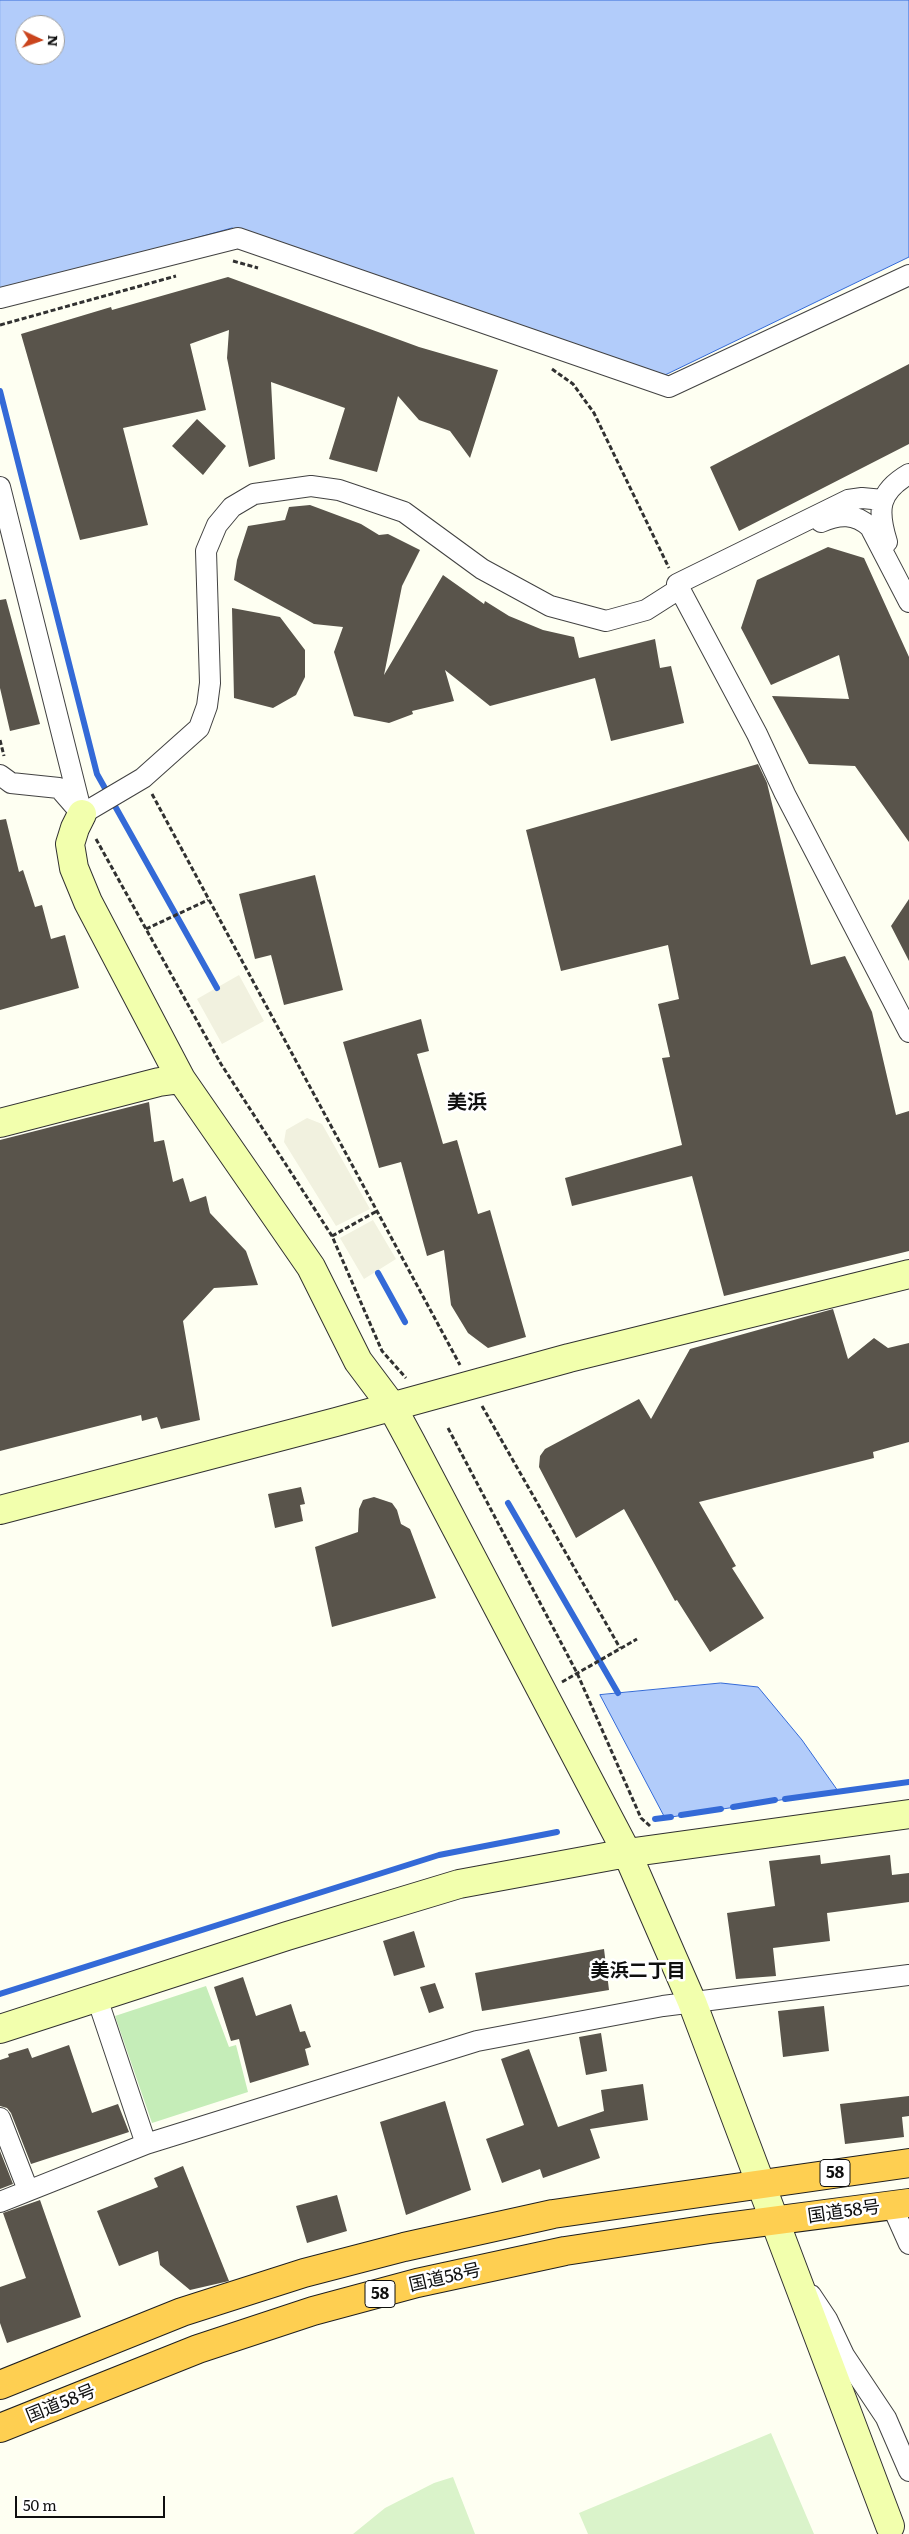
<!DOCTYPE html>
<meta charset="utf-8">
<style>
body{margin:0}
#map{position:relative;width:909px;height:2534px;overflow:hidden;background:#fefff2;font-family:Literata,serif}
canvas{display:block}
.north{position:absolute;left:15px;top:15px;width:50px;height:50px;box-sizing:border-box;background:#fff;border:1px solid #9f9f9f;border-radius:50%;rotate:93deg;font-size:14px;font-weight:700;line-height:20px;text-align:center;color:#0f0f0f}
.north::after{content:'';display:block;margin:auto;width:18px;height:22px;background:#ca441d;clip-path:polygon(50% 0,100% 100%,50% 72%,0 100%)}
.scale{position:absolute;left:15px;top:2496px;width:150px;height:22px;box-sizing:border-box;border:2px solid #0f0f0f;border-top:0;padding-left:6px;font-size:15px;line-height:18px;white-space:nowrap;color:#0f0f0f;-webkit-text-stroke:4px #fff;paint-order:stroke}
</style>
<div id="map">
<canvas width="909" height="2534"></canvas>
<div class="north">N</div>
<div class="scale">50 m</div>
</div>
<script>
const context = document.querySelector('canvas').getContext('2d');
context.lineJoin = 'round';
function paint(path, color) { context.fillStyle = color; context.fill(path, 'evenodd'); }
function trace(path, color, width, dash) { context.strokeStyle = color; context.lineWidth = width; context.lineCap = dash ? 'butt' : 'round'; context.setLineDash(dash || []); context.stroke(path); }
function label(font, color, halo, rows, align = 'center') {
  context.font = font + ' Literata,"Noto Sans JP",serif'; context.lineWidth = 5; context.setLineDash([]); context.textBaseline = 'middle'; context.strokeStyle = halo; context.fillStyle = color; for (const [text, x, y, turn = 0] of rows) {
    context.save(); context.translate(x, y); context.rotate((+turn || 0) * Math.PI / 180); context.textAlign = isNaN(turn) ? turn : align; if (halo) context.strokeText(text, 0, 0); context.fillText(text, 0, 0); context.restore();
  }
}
paint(new Path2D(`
 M 206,1986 L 229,2047 L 236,2045 L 248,2092 L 152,2123 L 115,2016 Z`), '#c5edb8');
paint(new Path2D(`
 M 771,2433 L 814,2534 L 588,2534 L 579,2513 Z
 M 453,2477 L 475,2534 L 353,2534 L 385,2508 L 434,2483 Z`), '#daf3ca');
paint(new Path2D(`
 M 239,975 L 264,1021 L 222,1044 L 197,999 Z
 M 307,1118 L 322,1124 L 370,1209 L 336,1226 L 284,1142 L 286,1130 Z
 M 373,1220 L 396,1259 L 364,1279 L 340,1238 Z`), '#f1f1df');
const water = new Path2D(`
 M 0,0 L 909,0 L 909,257 L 665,375 L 232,228 L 0,292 ZM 25,25 L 55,25 L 55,55 L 25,55 Z
 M 721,1683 L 758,1687 L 802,1740 L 838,1791 L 665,1818 L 600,1695 Z`);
paint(water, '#b2ccfa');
trace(water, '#346ad7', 1);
trace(new Path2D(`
 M 0,391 L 97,774 L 217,988
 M 378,1273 L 405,1322
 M 508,1503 L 618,1693
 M 785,1799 L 909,1782
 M 733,1807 L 775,1800
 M 681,1815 L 721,1809
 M 655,1819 L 671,1817
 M 0,1994 L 439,1855 L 557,1832`), '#346ad7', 6);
paint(new Path2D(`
 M 228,277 L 419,347 L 498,370 L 470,458 L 450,431 L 419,420 L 398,396 L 377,472 L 329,459 L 345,408 L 271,382 L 275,459 L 249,467 L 227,358 L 229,330 L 190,344 L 206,410 L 123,428 L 148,525 L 80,540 L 21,334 L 111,307 L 112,310 Z
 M 909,364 L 909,444 L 739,531 L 710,467 Z
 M 197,419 L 226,446 L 203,475 L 172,446 Z
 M 310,505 L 361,524 L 379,535 L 388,534 L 420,550 L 402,586 L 384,675 L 443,575 L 484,604 L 485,601 L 509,616 L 543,630 L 574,637 L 579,658 L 655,639 L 660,668 L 671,666 L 684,723 L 611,741 L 595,678 L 490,706 L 445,670 L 454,701 L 412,711 L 413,714 L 389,723 L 354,716 L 334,652 L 343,627 L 314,624 L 234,580 L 237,560 L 248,526 L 285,520 L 289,507 Z
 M 828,547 L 864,558 L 909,657 L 909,842 L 855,766 L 809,764 L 772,696 L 849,699 L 839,655 L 771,685 L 741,628 L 757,580 Z
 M 6,599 L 40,724 L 10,731 L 0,688 L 0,600 Z
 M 232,608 L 280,617 L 305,650 L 305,677 L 296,695 L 273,708 L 234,698 Z
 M 758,764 L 767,783 L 811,965 L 845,956 L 872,1012 L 896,1115 L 909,1111 L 909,1251 L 724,1296 L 692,1176 L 572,1206 L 565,1178 L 682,1145 L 662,1058 L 670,1057 L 658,1004 L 679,999 L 668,945 L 561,971 L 526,830 Z
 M 6,819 L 19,872 L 23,870 L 35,907 L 42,905 L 51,939 L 65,935 L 79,988 L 0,1010 L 0,820 Z
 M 315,875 L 343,990 L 284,1005 L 271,955 L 255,959 L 239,894 Z
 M 909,899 L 909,961 L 891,926 Z
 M 421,1019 L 429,1051 L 417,1054 L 443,1144 L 457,1140 L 478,1214 L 490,1210 L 526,1337 L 488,1348 L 468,1333 L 451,1305 L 444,1250 L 427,1256 L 401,1162 L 379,1168 L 343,1042 Z
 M 149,1102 L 154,1142 L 164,1140 L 173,1182 L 183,1178 L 190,1202 L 206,1196 L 210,1213 L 246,1251 L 258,1285 L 214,1288 L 183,1321 L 200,1420 L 161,1429 L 157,1417 L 142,1421 L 141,1415 L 0,1451 L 0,1140 Z
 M 833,1309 L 848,1359 L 874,1338 L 888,1348 L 909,1343 L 909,1442 L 873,1452 L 874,1458 L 699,1502 L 736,1566 L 732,1568 L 764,1618 L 710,1652 L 677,1600 L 675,1601 L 624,1509 L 576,1538 L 539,1467 L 540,1456 L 545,1449 L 639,1399 L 651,1419 L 690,1349 Z
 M 301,1487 L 305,1504 L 300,1505 L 303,1521 L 275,1528 L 268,1494 Z
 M 374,1497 L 392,1503 L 397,1510 L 401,1524 L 410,1529 L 436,1598 L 332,1627 L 315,1547 L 358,1532 L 359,1509 L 363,1500 Z
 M 820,1855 L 821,1864 L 890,1855 L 892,1875 L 909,1873 L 909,1902 L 827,1913 L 830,1941 L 773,1948 L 776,1976 L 736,1979 L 727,1913 L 775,1906 L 769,1861 Z
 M 414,1931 L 425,1967 L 394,1976 L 383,1941 Z
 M 604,1949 L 609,1990 L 482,2011 L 475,1973 Z
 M 243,1977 L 256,2016 L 291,2004 L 300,2032 L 305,2031 L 311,2047 L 305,2049 L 309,2065 L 250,2083 L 239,2039 L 231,2041 L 214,1987 Z
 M 435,1983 L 444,2008 L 429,2013 L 420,1987 Z
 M 824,2006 L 829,2051 L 783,2057 L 778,2011 Z
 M 601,2033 L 607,2071 L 586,2075 L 579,2037 Z
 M 69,2045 L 92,2113 L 118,2104 L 129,2132 L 31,2164 L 11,2113 L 7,2108 L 0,2106 L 0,2060 L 9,2057 L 8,2054 L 28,2048 L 32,2058 Z
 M 529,2049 L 558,2127 L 604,2111 L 601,2090 L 643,2084 L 648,2120 L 590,2129 L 600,2158 L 543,2178 L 540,2169 L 502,2183 L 486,2139 L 524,2125 L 501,2059 Z
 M 909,2096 L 909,2116 L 902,2117 L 904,2137 L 845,2144 L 840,2104 Z
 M 445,2101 L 471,2190 L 406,2215 L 380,2122 Z
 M 0,2151 L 13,2184 L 0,2189 Z
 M 183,2166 L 229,2281 L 190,2290 L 160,2265 L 158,2251 L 119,2266 L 97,2211 L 158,2187 L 154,2178 Z
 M 337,2195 L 347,2231 L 307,2243 L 296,2206 Z
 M 40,2200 L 81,2317 L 7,2343 L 0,2323 L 0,2287 L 26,2278 L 3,2213 Z`), '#59544b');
const street = new Path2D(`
 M 0,298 L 238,238 L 669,387 L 909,275
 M 0,487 L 82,814
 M 883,500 L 862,498 L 848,500 L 677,584 L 757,734 L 785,794 L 909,1032
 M 821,522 C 839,514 855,513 870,527 L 909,602
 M 887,542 C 877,510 878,492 909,474
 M 0,775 L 11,783 L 59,788 L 79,811
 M 82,814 L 143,778 L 199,728 L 207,706 L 210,683 L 206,551 L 217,525 L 232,507 L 254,494 L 311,486 L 339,490 L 404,512 L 482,569 L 550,606 L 606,621 L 646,610 L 679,589
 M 97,1998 L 146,2144
 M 0,2118 L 28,2190
 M 0,2202 L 146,2144 L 477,2041 L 663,2006 L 909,1975
 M 892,2206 L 909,2244
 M 811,2295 L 827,2319 L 844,2355 L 886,2418 L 909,2471`);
const secondary = new Path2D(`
 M 82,814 L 75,828 L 70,844 L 74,868 L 88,902 L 181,1079 L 311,1267 L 358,1361 L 391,1405 L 411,1442 L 627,1853 L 692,2002 L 890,2526
 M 0,1123 L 159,1082 L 181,1079
 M 0,1510 L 336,1422 L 569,1358 L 909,1274
 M 0,2029 L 287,1936 L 459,1884 L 627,1853 L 909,1814`);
const highway = new Path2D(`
 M 0,2385 L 182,2312 L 304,2273 L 404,2247 L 553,2214 L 909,2163
 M 0,2428 L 198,2349 L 313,2311 L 417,2283 L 565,2251 L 710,2229 L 909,2203`);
trace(street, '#424242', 22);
trace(secondary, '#313131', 30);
trace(highway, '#202020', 30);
trace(new Path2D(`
 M 233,261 L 258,268
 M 0,325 L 176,276
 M 552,369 L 573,384 L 594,413 L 669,568
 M 0,740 L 4,756
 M 152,794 L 460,1365
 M 96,839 L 221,1064 L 332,1236 L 382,1351 L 406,1378
 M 146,929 L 208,900
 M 332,1236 L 377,1211
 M 482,1406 L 620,1648
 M 448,1428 L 577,1673 L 641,1818 L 650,1826
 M 562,1682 L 637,1639`), '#313131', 3, [5, 2.5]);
trace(street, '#fff', 20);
trace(secondary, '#f2ffad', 28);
trace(highway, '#fecf51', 28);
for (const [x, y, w] of [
 [835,2173,30],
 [380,2294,30]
]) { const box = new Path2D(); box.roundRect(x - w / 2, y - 13.5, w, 27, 4); context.fillStyle = '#fff'; context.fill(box); trace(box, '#0f0f0f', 1); }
label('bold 16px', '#0f0f0f', null, [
 ["58",835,2173],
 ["58",380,2294]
]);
label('18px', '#0f0f0f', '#fff', [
 ["国道58号",844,2212,-8],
 ["国道58号",445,2278,-13],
 ["国道58号",61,2404,-22]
]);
label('bold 19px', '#0f0f0f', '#fff', [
 ["美浜二丁目",638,1971]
]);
label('bold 20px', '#0f0f0f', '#fff', [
 ["美浜",467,1103]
]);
</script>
